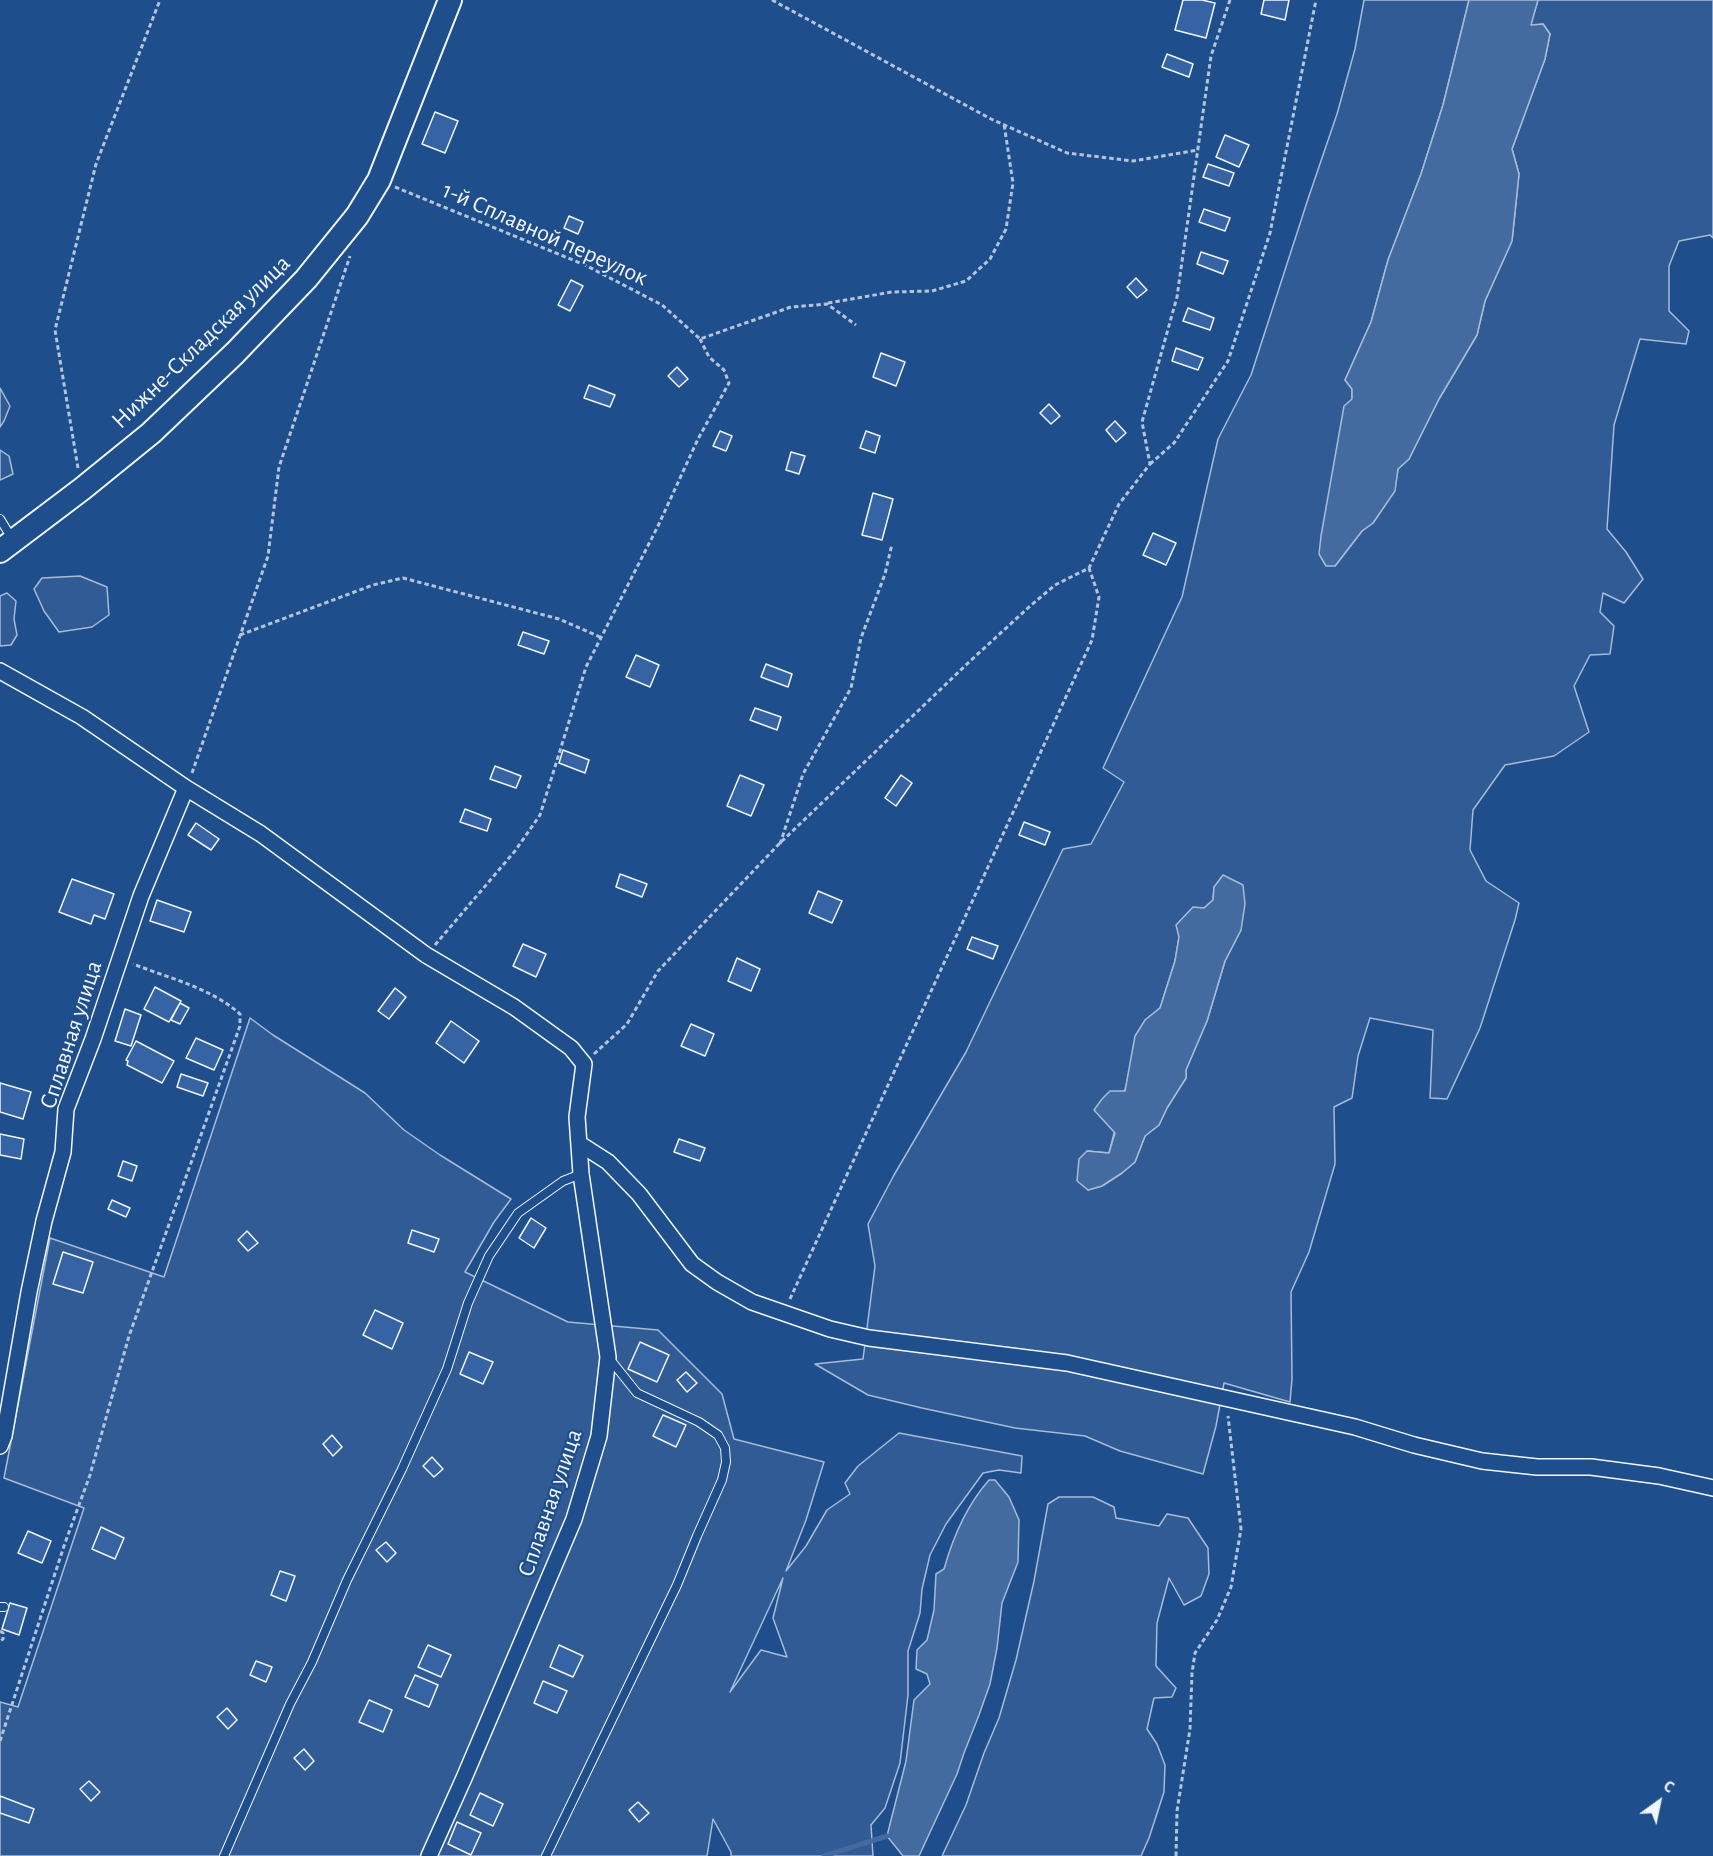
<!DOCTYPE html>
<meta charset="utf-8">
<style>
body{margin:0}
#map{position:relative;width:1713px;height:1856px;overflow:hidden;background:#1f4e8c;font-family:"Alegreya Sans",sans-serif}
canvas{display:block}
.north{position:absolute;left:1629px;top:1772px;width:60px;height:60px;-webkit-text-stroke:4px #1f4e8c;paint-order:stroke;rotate:33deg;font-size:16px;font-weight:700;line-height:24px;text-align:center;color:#f2f6ff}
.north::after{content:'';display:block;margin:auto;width:21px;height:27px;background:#f2f6ff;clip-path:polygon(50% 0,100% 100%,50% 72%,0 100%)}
</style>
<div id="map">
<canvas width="1713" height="1856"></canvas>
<div class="north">С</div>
</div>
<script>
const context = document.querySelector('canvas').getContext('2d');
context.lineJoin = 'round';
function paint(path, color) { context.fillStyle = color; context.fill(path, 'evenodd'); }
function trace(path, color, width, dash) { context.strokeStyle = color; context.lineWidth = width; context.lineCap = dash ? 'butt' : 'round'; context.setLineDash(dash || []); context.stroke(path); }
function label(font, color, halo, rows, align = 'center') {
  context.font = font + ' "Alegreya Sans",sans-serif'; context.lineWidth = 4.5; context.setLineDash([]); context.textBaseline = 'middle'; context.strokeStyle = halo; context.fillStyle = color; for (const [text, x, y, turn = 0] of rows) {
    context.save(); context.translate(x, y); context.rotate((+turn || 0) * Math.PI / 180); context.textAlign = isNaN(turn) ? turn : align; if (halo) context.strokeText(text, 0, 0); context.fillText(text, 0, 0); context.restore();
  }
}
const built = new Path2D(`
 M 1364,0 L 1469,0 L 1443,105 L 1421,174 L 1388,260 L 1371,322 L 1345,380 L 1352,389 L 1352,400 L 1335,566 L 1362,531 L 1373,523 L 1394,491 L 1398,469 L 1409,459 L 1439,399 L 1477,335 L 1485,301 L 1512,241 L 1519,174 L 1512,149 L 1545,59 L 1550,34 L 1543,24 L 1530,26 L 1538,0 L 1713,0 L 1713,238 L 1710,235 L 1679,241 L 1669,266 L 1669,311 L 1689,331 L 1686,344 L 1640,339 L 1614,425 L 1607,529 L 1626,552 L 1643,579 L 1624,603 L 1603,593 L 1600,612 L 1614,626 L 1610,654 L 1590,655 L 1574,686 L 1589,732 L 1554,756 L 1505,765 L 1473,810 L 1470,850 L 1486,881 L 1519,903 L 1515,920 L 1480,1028 L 1447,1099 L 1430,1098 L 1433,1030 L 1370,1018 L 1358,1056 L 1352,1098 L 1334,1107 L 1335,1164 L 1309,1252 L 1291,1292 L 1292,1379 L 1290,1402 L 1224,1383 L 1216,1426 L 1203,1474 L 1120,1451 L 1085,1436 L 1015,1428 L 922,1408 L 868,1395 L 815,1364 L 863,1359 L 875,1266 L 868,1224 L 894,1175 L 966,1052 L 1063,849 L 1091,844 L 1124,782 L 1103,768 L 1182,597 L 1218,439 L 1251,375 L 1308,199 L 1337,114 L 1355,49 ZM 1214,887 L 1241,930 L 1225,961 L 1207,1021 L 1186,1070 L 1186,1078 L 1167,1108 L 1159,1125 L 1145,1136 L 1135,1162 L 1122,1173 L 1102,1186 L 1088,1190 L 1087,1151 L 1109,1153 L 1130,1070 L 1145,1020 L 1160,1008 L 1175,961 L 1179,937 L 1204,908 L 1213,900 Z
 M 0,388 L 10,406 L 4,421 L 0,427 Z
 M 0,450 L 9,456 L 13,474 L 0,480 Z
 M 80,576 L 107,587 L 109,615 L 92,627 L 59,632 L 44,611 L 34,589 L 42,578 Z
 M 7,593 L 16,601 L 14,619 L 17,635 L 11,645 L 0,646 L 0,596 Z
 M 250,1018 L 273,1035 L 365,1093 L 404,1130 L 440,1155 L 511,1199 L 494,1222 L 465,1272 L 568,1322 L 658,1330 L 722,1394 L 734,1439 L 824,1462 L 806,1520 L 786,1571 L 806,1546 L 827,1510 L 850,1494 L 845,1483 L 858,1466 L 899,1433 L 1022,1456 L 1021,1473 L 999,1470 L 983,1473 L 946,1524 L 930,1555 L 922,1589 L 920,1613 L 908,1651 L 908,1695 L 900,1763 L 885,1808 L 871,1825 L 873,1856 L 731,1856 L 731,1852 L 713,1819 L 707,1856 L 0,1856 L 0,1702 L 18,1707 L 84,1508 L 4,1478 L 50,1238 L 164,1277 ZM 783,1578 L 773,1618 L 787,1657 L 761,1650 L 730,1692 Z
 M 1059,1497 L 1093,1497 L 1114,1507 L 1116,1518 L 1159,1526 L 1167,1514 L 1188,1518 L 1208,1548 L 1209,1574 L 1201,1596 L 1184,1605 L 1169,1578 L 1157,1623 L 1156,1666 L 1176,1688 L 1172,1697 L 1154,1698 L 1147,1729 L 1157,1744 L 1165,1765 L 1164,1792 L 1149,1838 L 1141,1856 L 942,1856 L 966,1805 L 984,1753 L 999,1718 L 1016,1660 L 1034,1581 L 1048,1504 Z`);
paint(built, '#305b95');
trace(built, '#a8bbd7', 1.5);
const water = new Path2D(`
 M 1469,0 L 1538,0 L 1531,25 L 1543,24 L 1550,34 L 1545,59 L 1512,149 L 1519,174 L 1512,241 L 1485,301 L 1477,335 L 1439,399 L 1409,459 L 1398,469 L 1395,491 L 1373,523 L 1362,531 L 1335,566 L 1326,566 L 1319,554 L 1321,536 L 1344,406 L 1352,399 L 1352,389 L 1345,380 L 1371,322 L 1388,260 L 1421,174 L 1443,105 Z
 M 1223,875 L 1243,885 L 1245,904 L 1241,930 L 1225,961 L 1207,1021 L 1186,1070 L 1186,1078 L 1167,1108 L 1159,1125 L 1145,1136 L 1135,1162 L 1122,1173 L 1102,1186 L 1088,1190 L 1077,1181 L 1079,1159 L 1087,1151 L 1109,1153 L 1115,1133 L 1094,1110 L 1102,1099 L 1110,1091 L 1125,1091 L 1135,1036 L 1145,1020 L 1160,1008 L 1175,961 L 1179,937 L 1176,925 L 1193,907 L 1204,908 L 1213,900 L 1214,887 Z
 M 989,1480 L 995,1480 L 1009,1497 L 1019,1520 L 1018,1562 L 1002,1603 L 997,1648 L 990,1684 L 979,1715 L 964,1753 L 957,1774 L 919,1856 L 903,1856 L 887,1836 L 906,1761 L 914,1700 L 930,1684 L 927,1674 L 916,1669 L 917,1650 L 927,1640 L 934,1610 L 936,1574 L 944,1569 C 953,1537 967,1505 989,1480 Z`);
paint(water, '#446ba0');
trace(water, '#a8bbd7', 1.5);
trace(new Path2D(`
 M 824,1856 L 887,1836`), '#446ba0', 5);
const building = new Path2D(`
 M 1183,0 L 1202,0 L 1215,3 L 1206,38 L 1175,30 Z
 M 1264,0 L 1289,0 L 1285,20 L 1261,14 Z
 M 1167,54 L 1193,64 L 1189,77 L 1162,67 Z
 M 435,112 L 458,121 L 445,153 L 422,144 Z
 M 1225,135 L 1249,145 L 1239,167 L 1216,157 Z
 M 1208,164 L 1234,173 L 1229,186 L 1203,177 Z
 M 1204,209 L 1230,218 L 1225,231 L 1199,222 Z
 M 569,216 L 583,222 L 578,234 L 564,228 Z
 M 1201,252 L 1228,261 L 1223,274 L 1197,264 Z
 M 1136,278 L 1147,290 L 1137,298 L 1127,287 Z
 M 571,280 L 583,286 L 570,311 L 558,305 Z
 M 1188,308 L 1214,318 L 1210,330 L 1183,321 Z
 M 1176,348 L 1203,358 L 1198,370 L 1172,361 Z
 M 881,353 L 905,362 L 896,386 L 873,377 Z
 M 677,367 L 688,379 L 679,387 L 668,376 Z
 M 589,385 L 615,395 L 610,407 L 584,398 Z
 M 1049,404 L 1060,416 L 1051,424 L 1040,413 Z
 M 1115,421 L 1126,433 L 1116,442 L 1106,430 Z
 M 720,431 L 732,436 L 726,451 L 713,446 Z
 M 866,431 L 880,436 L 875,453 L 860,448 Z
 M 791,452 L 805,456 L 799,474 L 786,470 Z
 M 873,493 L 893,499 L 882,540 L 862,535 Z
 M 1153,533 L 1176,543 L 1166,565 L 1143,555 Z
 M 523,632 L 549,641 L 544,654 L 518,645 Z
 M 636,655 L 659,665 L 650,687 L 626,677 Z
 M 766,664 L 792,674 L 788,687 L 761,677 Z
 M 755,708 L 781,717 L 777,730 L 750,720 Z
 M 563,750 L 589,760 L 585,773 L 559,763 Z
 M 495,766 L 521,776 L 516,788 L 490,779 Z
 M 740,775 L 764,785 L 751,816 L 727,806 Z
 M 901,775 L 912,783 L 896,806 L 885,798 Z
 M 465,809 L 491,819 L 487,831 L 460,822 Z
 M 1024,822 L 1050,832 L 1045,845 L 1019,835 Z
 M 196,823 L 219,839 L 211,850 L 188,835 Z
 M 620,874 L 647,884 L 642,897 L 616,887 Z
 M 72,879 L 114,894 L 105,919 L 94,915 L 91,924 L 59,912 Z
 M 818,891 L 842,901 L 832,923 L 809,913 Z
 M 157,900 L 191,912 L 184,932 L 150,921 Z
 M 972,937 L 998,946 L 993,959 L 967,949 Z
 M 523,944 L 546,954 L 536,977 L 513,966 Z
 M 737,958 L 760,969 L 751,991 L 728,981 Z
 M 155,987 L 181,1001 L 169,1022 L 144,1009 Z
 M 395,988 L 406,997 L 389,1019 L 378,1011 Z
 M 180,1003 L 189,1008 L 180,1024 L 171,1020 Z
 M 125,1009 L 141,1015 L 131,1046 L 115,1041 Z
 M 451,1021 L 479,1041 L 464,1063 L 436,1043 Z
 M 691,1024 L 714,1034 L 705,1056 L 681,1046 Z
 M 196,1038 L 223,1050 L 214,1070 L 186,1058 Z
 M 136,1041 L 174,1061 L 162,1083 L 127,1065 L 128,1061 L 126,1060 Z
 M 181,1074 L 208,1083 L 203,1096 L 177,1087 Z
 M 0,1083 L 31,1092 L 23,1119 L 0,1112 Z
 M 0,1134 L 24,1139 L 21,1159 L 0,1155 Z
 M 679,1139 L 705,1148 L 700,1161 L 674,1152 Z
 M 123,1161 L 137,1166 L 132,1181 L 118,1176 Z
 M 112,1200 L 130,1208 L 126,1217 L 108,1209 Z
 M 531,1218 L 546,1228 L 534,1248 L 519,1238 Z
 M 412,1230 L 439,1239 L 434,1252 L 408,1243 Z
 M 247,1231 L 258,1243 L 248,1251 L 238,1240 Z
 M 63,1252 L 93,1262 L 83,1293 L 53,1284 Z
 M 375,1310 L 403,1323 L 392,1349 L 363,1335 Z
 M 640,1342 L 669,1355 L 657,1382 L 628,1369 Z
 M 469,1352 L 493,1362 L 483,1384 L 460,1374 Z
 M 686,1372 L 697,1383 L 687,1392 L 677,1380 Z
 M 663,1415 L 686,1425 L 676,1447 L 653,1436 Z
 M 332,1435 L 342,1447 L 333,1456 L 323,1444 Z
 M 432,1457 L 443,1469 L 434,1477 L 423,1466 Z
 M 101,1527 L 124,1538 L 115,1559 L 92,1549 Z
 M 28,1531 L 51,1541 L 42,1563 L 18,1553 Z
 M 386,1542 L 396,1553 L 387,1562 L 376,1550 Z
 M 280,1571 L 295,1576 L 286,1601 L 271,1595 Z
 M 10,1603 L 27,1608 L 19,1635 L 2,1629 Z
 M 428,1645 L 451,1655 L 441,1677 L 418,1667 Z
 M 559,1645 L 583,1656 L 573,1677 L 550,1667 Z
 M 256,1661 L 272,1667 L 266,1682 L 250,1675 Z
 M 415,1675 L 438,1685 L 429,1707 L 405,1697 Z
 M 543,1681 L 567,1691 L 557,1713 L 534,1703 Z
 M 369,1700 L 392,1710 L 383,1732 L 359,1722 Z
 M 227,1708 L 237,1720 L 228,1729 L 217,1717 Z
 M 304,1749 L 314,1761 L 305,1770 L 294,1758 Z
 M 89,1781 L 100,1792 L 91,1801 L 80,1789 Z
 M 480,1793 L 503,1804 L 493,1826 L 470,1815 Z
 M 0,1796 L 34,1809 L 29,1823 L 0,1813 Z
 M 638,1802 L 649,1813 L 639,1822 L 629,1810 Z
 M 457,1822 L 481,1833 L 471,1855 L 448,1844 Z`);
paint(building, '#3563a3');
trace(building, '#f2f6ff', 1.5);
const lane = new Path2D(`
 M 0,519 L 13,540
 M 0,1607 L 4,1607
 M 224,1856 L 290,1704 L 312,1662 L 347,1580 L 402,1469 L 447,1369 L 468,1303 L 489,1256 L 518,1213 L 563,1181 L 581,1174
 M 546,1856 L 677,1585 L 697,1536 L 722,1480 L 726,1462 L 725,1448 L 718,1435 L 699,1422 L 637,1393 L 609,1358`);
const street = new Path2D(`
 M 0,671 L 82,717 L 186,788 L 261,834 L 426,955 L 514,1007 L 571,1048 L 584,1064 L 577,1117 L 581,1174 L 608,1357 L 599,1436 L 574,1519 L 464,1778 L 429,1856
 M 580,1144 L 608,1162 L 639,1194 L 692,1264 L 717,1282 L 752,1302 L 830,1329 L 869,1338 L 1067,1363 L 1355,1427 L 1414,1445 L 1482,1461 L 1537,1467 L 1591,1467 L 1659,1476 L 1713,1488
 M 0,1446 L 4,1436 L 29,1292 L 44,1221 L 63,1152 L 66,1109 L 93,1039 L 141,896 L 186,788`);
const secondary = new Path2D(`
 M 0,551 L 82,489 L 151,433 L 235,353 L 306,279 L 357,216 L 379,180 L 450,0`);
trace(lane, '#f2f6ff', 10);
trace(street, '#f2f6ff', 18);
trace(secondary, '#f2f6ff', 26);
trace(new Path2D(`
 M 772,0 L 991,119 L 1067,153 L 1133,161 L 1198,150
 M 395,187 L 585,265 L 662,305 L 700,339 L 791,307 L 827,304 L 856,325
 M 828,303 L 892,292 L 932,291 L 966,281 L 990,259 L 1006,229 L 1013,183 L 1004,124
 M 1150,464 L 1174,443 L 1228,361 L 1270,233 L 1316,0
 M 78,468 L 55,330 L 96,164 L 160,0
 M 240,635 L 373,585 L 403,578 L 559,619 L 600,637
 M 192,773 L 268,556 L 279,467 L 350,256
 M 780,844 L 803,774 L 851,688 L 861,638 L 885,574 L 892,544
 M 435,945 L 515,851 L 540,815 L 586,667 L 658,526 L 698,439 L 729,383 L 724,370 L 709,357 L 700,339
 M 594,1054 L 627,1024 L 658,971 L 779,844 L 968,663 L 1029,607 L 1055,585 L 1089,568 L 1119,504 L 1150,464 L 1142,422 L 1177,297 L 1211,56 L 1230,0
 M 790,1299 L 1092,640 L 1099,597 L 1089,568
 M 0,1631 L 3,1633 L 3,1639 L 0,1641
 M 0,1741 L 65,1543 L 90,1475 L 129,1336 L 240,1026 L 240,1014 C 211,988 169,978 133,964
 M 1176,1856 L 1177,1811 L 1190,1729 L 1192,1673 L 1195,1653 L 1217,1620 L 1231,1587 L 1241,1529 L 1228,1416`), '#b3c4dc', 3, [4.5, 3]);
trace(lane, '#1f4e8c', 8);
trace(street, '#1f4e8c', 15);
trace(secondary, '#1f4e8c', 22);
label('24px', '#f2f6ff', '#1f4e8c', [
 ["1-й Сплавной переулок",545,234,24],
 ["Нижне-Складская улица",201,342,-44],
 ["Сплавная улица",71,1035,-72],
 ["Сплавная улица",550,1503,-71]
]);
</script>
